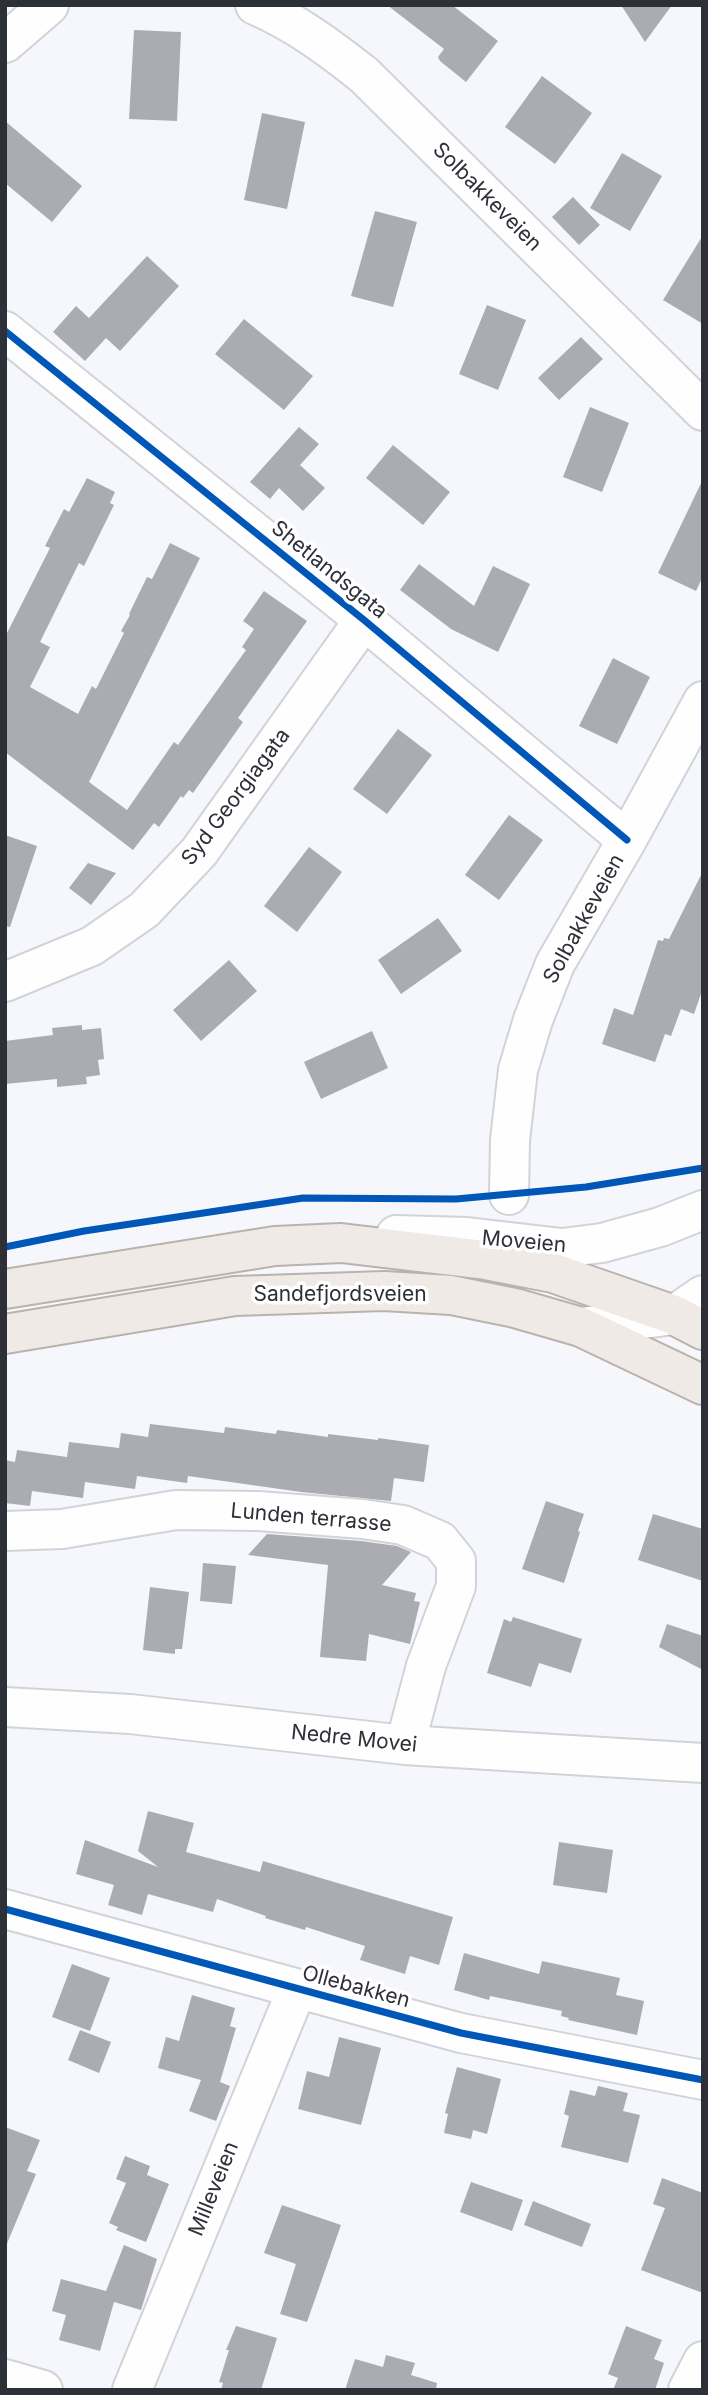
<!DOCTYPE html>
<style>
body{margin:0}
#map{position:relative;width:708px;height:2395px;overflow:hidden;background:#f6f7fc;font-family:Inter,sans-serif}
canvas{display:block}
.frame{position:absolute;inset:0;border:7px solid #2e3037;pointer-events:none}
</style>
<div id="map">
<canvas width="708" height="2395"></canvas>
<div class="frame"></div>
</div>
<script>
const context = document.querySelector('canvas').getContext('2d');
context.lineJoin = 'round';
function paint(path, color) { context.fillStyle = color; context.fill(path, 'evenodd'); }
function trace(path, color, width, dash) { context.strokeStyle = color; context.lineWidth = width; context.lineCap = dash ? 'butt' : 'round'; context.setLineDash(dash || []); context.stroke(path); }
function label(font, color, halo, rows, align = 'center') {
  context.font = font + ' Inter,sans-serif'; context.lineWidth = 7; context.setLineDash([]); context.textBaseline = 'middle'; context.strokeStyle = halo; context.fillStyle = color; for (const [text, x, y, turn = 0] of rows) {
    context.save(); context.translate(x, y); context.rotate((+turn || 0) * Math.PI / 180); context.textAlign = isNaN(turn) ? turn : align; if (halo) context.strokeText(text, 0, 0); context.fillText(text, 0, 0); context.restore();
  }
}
paint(new Path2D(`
 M 387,5 L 452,5 L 498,41 L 466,82 L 440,61 L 438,57 L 444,49 Z
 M 621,5 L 672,5 L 645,42 Z
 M 134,30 L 181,32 L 177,121 L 129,119 Z
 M 542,76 L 592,113 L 555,164 L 505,127 Z
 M 262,113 L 305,122 L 287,209 L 244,200 Z
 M 5,121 L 82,186 L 52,222 L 5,183 Z
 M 622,153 L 662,176 L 630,231 L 590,208 Z
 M 573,197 L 600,225 L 579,245 L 552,217 Z
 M 375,211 L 417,222 L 393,307 L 351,296 Z
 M 703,235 L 703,324 L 663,300 Z
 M 147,256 L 179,286 L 120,351 L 106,338 L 85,361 L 53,332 L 76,306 L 89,318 Z
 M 487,305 L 526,320 L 498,390 L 459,374 Z
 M 244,319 L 313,376 L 284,410 L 215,354 Z
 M 581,337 L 603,359 L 559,400 L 538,378 Z
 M 590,407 L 629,423 L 602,492 L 563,477 Z
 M 299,427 L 319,444 L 300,465 L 325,488 L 303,511 L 279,488 L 270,499 L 250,482 Z
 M 393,445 L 450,492 L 423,525 L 366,478 Z
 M 87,478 L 115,492 L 110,503 L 114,505 L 84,566 L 79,563 L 40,642 L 50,647 L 30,687 L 78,714 L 92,686 L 96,689 L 124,633 L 121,631 L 130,615 L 129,614 L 147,577 L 152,579 L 170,543 L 200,558 L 89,782 L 127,810 L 174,742 L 178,745 L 246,650 L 242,647 L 254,629 L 243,621 L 264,591 L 307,621 L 238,718 L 243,722 L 193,793 L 189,790 L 183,798 L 181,796 L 159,827 L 154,823 L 133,850 L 5,752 L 5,637 L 50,548 L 45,546 L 64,509 L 69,512 Z
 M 703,479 L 703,576 L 696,591 L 658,573 Z
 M 419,564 L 474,606 L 493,566 L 530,584 L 498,652 L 451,629 L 400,590 Z
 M 613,658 L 650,677 L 617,744 L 579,726 Z
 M 398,729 L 432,755 L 387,814 L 353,789 Z
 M 509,815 L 543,840 L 499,900 L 465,875 Z
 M 5,835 L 37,846 L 10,927 L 5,926 Z
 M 309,847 L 342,872 L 297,932 L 264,906 Z
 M 88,863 L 116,873 L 91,905 L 69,888 Z
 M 703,871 L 703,988 L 694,1014 L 681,1009 L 671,1036 L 665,1034 L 655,1062 L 602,1044 L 614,1008 L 633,1015 L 658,940 L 663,941 L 664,938 L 669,939 Z
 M 438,918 L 462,951 L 401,994 L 378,960 Z
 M 229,960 L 257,991 L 201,1041 L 173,1010 Z
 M 82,1025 L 82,1030 L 101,1028 L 104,1059 L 98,1060 L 100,1075 L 86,1077 L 87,1084 L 57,1087 L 57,1079 L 5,1084 L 5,1041 L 53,1035 L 52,1028 Z
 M 372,1031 L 388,1068 L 321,1099 L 304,1062 Z
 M 150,1424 L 224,1433 L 225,1427 L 276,1434 L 277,1430 L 328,1437 L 328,1434 L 378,1440 L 378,1438 L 429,1445 L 424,1482 L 394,1478 L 391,1501 L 301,1492 L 188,1476 L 187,1483 L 137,1476 L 135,1489 L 85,1482 L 83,1498 L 32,1491 L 30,1506 L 5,1503 L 5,1460 L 15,1462 L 17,1450 L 67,1457 L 69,1442 L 119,1448 L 121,1433 L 148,1437 Z
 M 546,1501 L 584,1514 L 578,1531 L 580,1532 L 564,1583 L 522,1569 Z
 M 653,1514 L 703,1529 L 703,1581 L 638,1560 Z
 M 267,1534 L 361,1541 L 397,1546 L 411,1552 L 382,1585 L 416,1593 L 414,1601 L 420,1602 L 410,1644 L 369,1634 L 366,1661 L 320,1657 L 328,1565 L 248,1555 Z
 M 203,1563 L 236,1566 L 232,1604 L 200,1601 Z
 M 150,1587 L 189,1592 L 182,1649 L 175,1649 L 175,1654 L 143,1650 Z
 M 513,1617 L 582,1639 L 571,1673 L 539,1663 L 531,1687 L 487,1673 L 504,1619 L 511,1622 Z
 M 667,1624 L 703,1636 L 703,1670 L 659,1647 Z
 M 148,1811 L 194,1823 L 186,1852 L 260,1872 L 263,1861 L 453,1917 L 439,1965 L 410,1956 L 405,1974 L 360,1960 L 365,1946 L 306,1927 L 305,1930 L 265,1918 L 266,1916 L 217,1899 L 213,1912 L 148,1894 L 142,1915 L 108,1905 L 114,1885 L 76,1874 L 85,1840 L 158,1867 L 138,1851 Z
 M 559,1842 L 613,1850 L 607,1893 L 553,1885 Z
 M 464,1953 L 539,1974 L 542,1961 L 620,1978 L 616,1995 L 644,2001 L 637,2035 L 568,2020 L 569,2018 L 561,2016 L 562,2011 L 490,1996 L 489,2000 L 454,1990 Z
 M 72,1964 L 110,1978 L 90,2031 L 52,2017 Z
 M 192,1995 L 235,2008 L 230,2026 L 236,2028 L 220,2082 L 230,2086 L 216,2121 L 189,2111 L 201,2080 L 158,2068 L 166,2037 L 179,2041 Z
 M 80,2030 L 111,2042 L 99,2073 L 68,2060 Z
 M 339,2037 L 381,2048 L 361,2125 L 298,2109 L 307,2071 L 329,2077 Z
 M 457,2067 L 501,2079 L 487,2134 L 473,2130 L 471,2139 L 444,2133 L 448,2114 L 445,2113 Z
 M 598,2086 L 628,2093 L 623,2111 L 640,2115 L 628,2163 L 561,2147 L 569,2116 L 564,2114 L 570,2090 L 595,2096 Z
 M 5,2127 L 40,2140 L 27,2171 L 36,2174 L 6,2246 Z
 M 125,2156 L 150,2166 L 147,2175 L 169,2184 L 146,2242 L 116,2230 L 118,2227 L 109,2223 L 126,2183 L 116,2179 Z
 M 662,2178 L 703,2193 L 703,2293 L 641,2270 L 665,2208 L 653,2204 Z
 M 471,2182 L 523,2200 L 512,2231 L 460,2212 Z
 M 533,2201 L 591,2224 L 582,2247 L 524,2225 Z
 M 282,2205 L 341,2225 L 307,2322 L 280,2314 L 296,2264 L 264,2253 Z
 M 124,2245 L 157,2259 L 141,2310 L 114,2302 L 100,2351 L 59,2340 L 66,2315 L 52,2311 L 61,2279 L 106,2291 Z
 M 236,2326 L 277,2338 L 261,2390 L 221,2390 L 223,2383 L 219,2382 L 229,2350 L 226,2350 Z
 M 626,2326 L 662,2340 L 654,2359 L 664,2363 L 655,2390 L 613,2390 L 618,2378 L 608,2374 Z
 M 386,2355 L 415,2363 L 411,2375 L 437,2383 L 436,2390 L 345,2390 L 355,2359 L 383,2367 Z`), '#abacb1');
const minor = new Path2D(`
 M 255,5 C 295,22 330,48 364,75 L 703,411
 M 5,43 L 49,5
 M 5,331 L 364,620 L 627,840
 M 5,982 L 92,946 L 144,910 L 199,852 L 364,620
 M 509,1195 L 510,1140 L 518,1070 L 533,1020 L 555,964 L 627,840 L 703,701
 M 5,1531 L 62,1529 L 176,1510 L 258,1511 L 363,1519 L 403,1525 L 440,1541 L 456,1561 L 456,1586 L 426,1666 L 405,1745
 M 5,1707 L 130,1714 L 405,1745 L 703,1763
 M 5,1909 L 461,2033 L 703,2080
 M 5,2379 L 43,2390
 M 132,2390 L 297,1989
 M 688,2390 L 703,2361`);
const tertiary = new Path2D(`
 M 396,1235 L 467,1237 L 562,1248 L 602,1243 L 660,1227 L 703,1210
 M 581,1327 L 674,1315 L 703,1295`);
const primary = new Path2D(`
 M 5,1289 L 275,1246 L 341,1243 L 486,1260 L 553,1273 L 674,1315 L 703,1330
 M 5,1334 L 235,1296 L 384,1291 L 451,1295 L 515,1308 L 581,1327 L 703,1385`);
trace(minor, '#d2d3d9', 42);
trace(tertiary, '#d2d3d9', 42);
trace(primary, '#bcb2ac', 42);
trace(minor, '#fefeff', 38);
trace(tertiary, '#fefeff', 38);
trace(primary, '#f0eae6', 38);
trace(new Path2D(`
 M 5,331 L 364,620 L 627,840
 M 5,1247 L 84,1231 L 303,1198 L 456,1199 L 586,1187 L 703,1168
 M 5,1909 L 461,2033 L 703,2080`), '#0057b8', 7);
label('21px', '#2e3037', '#fff', [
 ["Solbakkeveien",487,197,45],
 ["Shetlandsgata",329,570,39],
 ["Syd Georgiagata",236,797,-53],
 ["Solbakkeveien",584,919,-61],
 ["Moveien",524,1242,5],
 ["Sandefjordsveien",340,1295],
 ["Lunden terrasse",311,1518,5],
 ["Nedre Movei",354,1739,6],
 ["Ollebakken",356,1987,15],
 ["Milleveien",214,2189,-68]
]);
</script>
